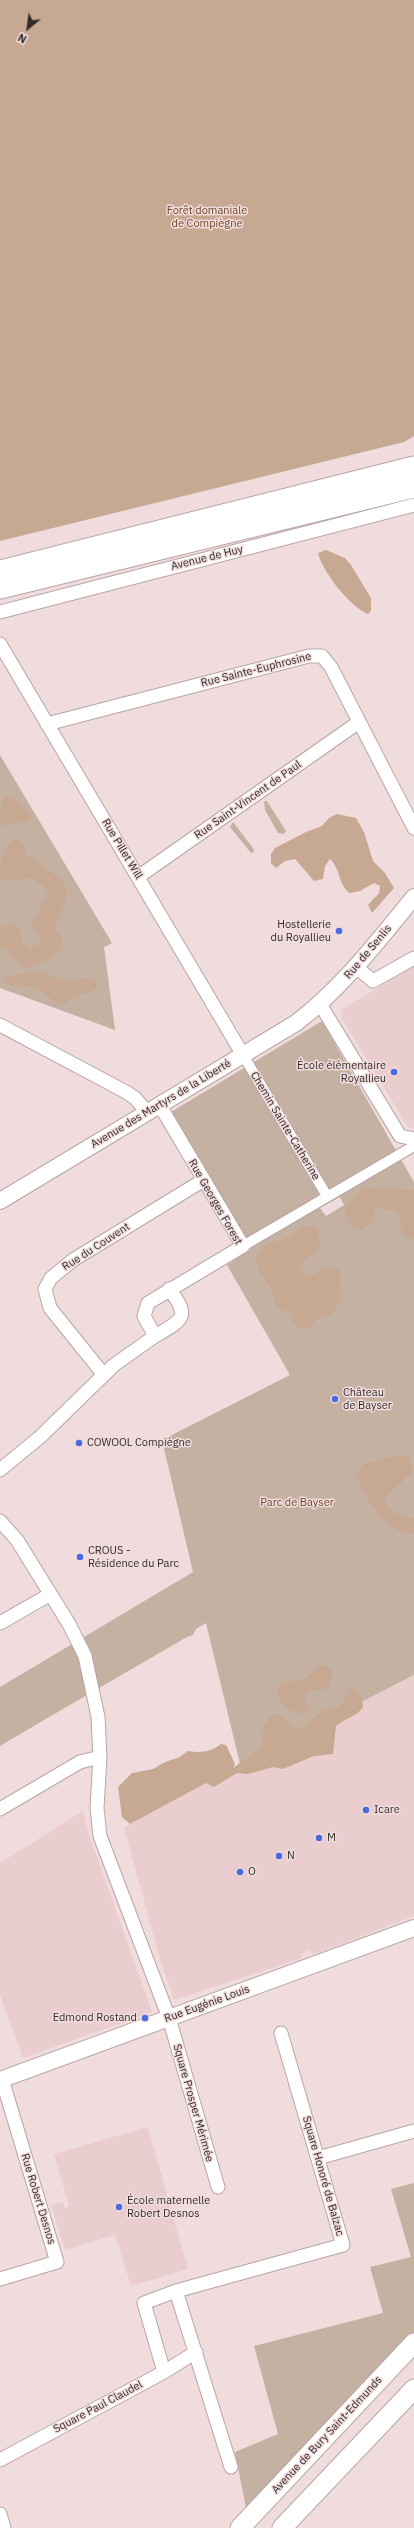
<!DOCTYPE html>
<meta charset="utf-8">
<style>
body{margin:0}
#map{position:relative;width:414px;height:2528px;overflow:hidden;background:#f0dcdd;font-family:"IBM Plex Sans",sans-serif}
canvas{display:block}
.north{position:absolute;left:8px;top:8px;width:40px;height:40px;-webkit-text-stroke:3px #f0dcdd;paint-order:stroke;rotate:209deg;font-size:11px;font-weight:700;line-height:16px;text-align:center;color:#342c2c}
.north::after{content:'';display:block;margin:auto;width:14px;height:18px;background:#342c2c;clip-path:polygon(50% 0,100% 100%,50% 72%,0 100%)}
</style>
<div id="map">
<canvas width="414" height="2528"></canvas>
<div class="north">N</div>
</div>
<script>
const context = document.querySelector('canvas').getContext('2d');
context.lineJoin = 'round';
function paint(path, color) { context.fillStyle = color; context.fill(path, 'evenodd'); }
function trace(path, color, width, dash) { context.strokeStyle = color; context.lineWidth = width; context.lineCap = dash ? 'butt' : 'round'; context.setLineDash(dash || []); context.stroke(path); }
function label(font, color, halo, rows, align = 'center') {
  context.font = font + ' "IBM Plex Sans",sans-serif'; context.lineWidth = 3; context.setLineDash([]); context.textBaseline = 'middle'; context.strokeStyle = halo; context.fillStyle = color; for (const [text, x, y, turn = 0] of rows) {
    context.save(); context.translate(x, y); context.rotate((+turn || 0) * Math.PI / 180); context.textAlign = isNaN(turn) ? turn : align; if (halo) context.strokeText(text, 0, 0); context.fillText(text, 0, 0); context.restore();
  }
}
paint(new Path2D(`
 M 414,966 L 414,1128 L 408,1127 L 341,1017 L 342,1009 Z
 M 414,1675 L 414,1916 L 312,1955 L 310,1950 L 301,1954 L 302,1958 L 174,2000 L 159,1956 L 124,1827 L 240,1764 Z
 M 83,1811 L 88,1832 L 152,2012 L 23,2058 L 0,1995 L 0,1863 Z
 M 148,2127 L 188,2269 L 131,2286 L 115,2235 L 65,2250 L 51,2205 L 63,2202 L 65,2208 L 69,2206 L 54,2154 Z`), '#eacdce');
paint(new Path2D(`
 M 0,755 L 112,943 L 104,947 L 115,1030 L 0,988 Z
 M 264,801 L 267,801 L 286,831 L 284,834 L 278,833 L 265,810 Z
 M 233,822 L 253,848 L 254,852 L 251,853 L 230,827 Z
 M 322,1021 L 414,1182 L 414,1675 L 240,1764 L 206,1623 L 196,1629 L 193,1635 L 187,1637 C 125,1673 62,1709 0,1746 L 0,1687 L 193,1572 L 162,1440 L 290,1375 L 227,1265 L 251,1249 L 171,1112 ZM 340,1197 L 344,1205 L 326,1216 L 320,1208 Z
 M 414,2183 L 414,2332 L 259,2498 L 246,2508 L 235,2452 L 278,2434 L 254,2346 L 383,2313 L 370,2267 L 411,2257 L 391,2189 Z`), '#c5b1a2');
paint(new Path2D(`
 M 0,0 L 414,0 L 414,436 L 404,442 L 0,541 Z
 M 326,550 L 345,558 L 351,565 L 371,598 L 371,611 L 368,614 C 350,607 322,571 318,553 Z
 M 5,796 C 17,798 24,807 31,816 L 31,821 L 0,826 L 0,810 Z
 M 337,814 L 356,818 L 364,832 L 373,861 L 385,873 L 394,888 L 372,913 L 368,905 L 379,893 L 380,886 L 374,883 L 360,891 L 350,893 C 338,885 341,869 330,859 L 325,866 L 323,879 L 314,881 L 295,859 L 285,861 L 276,868 L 271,863 L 271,854 L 275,848 L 306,832 L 322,826 L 329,818 Z
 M 15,839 L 22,842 L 28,856 L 63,880 L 67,891 L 65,903 L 55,927 C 57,931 61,937 62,942 C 63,957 39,963 28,968 L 20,965 L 6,948 L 0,948 L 0,926 L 13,925 L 20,929 L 21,941 L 29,948 L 39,944 L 41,937 L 31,924 L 48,893 C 43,884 36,880 26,877 L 18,881 L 0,880 C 0,860 0,851 15,839 Z
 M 37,971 L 68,982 L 88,978 L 97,982 L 97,988 C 85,995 75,995 64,1004 C 49,1002 48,993 37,989 C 26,984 14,989 3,981 L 4,977 Z
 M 365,1188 L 414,1190 L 414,1237 L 409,1240 C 395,1226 404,1221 396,1211 L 375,1208 L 372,1222 L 363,1230 L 352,1227 L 345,1210 L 352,1198 Z
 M 315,1225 C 329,1260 310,1246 300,1267 L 308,1277 L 329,1267 L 339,1269 L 341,1297 L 333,1314 L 317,1319 L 308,1329 C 297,1329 293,1325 291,1314 L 278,1308 C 274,1301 273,1293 269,1286 C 260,1271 246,1255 270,1243 C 274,1241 279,1242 282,1240 C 295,1234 300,1226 315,1225 Z
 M 399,1455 L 408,1456 L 413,1471 L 386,1497 L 385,1503 L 395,1514 L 414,1519 L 414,1534 C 389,1535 361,1495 356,1473 L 364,1464 Z
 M 321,1665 L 330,1668 L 332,1675 L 329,1689 L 312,1691 L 305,1695 L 308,1711 L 301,1714 C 287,1708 277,1704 277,1687 L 284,1683 L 303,1680 Z
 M 349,1688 C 361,1692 362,1696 363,1707 C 357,1717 345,1718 336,1726 L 333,1754 L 314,1756 L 283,1769 L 273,1767 L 248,1774 L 237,1773 L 214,1787 L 206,1783 L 130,1824 L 122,1817 L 118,1787 L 132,1773 L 153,1769 L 165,1762 L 180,1757 L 188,1751 C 201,1753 210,1752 221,1744 L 226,1745 L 235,1764 L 233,1768 L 261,1748 L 264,1726 L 271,1715 L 281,1715 L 291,1726 L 300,1729 L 323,1711 L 336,1708 L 345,1700 Z`), '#c6a893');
const pedestrian = new Path2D(`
 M 243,1055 L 327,1196
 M 243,1246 L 414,1146`);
const minor = new Path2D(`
 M 0,612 L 414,505
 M 0,644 L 243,1055
 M 47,724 L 309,656 L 322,656 L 331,667 L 414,828
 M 138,877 L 359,722
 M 356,967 L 373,981 L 414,958
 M 320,1004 L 400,1136 L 414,1139
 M 0,1025 L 126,1092 L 135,1098 L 147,1112
 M 155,1336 C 183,1320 191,1317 169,1289
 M 104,1375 L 50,1308 L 45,1289 L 51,1278 L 73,1260 L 202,1181
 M 0,1470 L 40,1437 L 114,1365 L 155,1336 L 144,1316 L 148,1303 L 243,1246 L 159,1104
 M 0,1521 L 17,1540 L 69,1624 L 85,1656 L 98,1717 L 100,1757 L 97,1808 L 100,1836 L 169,2018 L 218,2187
 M 0,1623 L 49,1595
 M 0,1809 L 80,1762 L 100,1757
 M 318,2158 L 414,2131
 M 0,2279 L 57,2262 L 2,2079
 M 176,2291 L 343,2245 L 281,2033
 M 164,2372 L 144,2303 L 176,2291 L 231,2467
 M 0,2460 L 164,2372 L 196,2352
 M 0,2514 L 4,2528`);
const tertiary = new Path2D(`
 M 0,1201 L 296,1023 C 342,988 377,942 414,897
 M 0,2080 L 414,1928`);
const secondary = new Path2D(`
 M 240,2528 L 414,2343
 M 282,2528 L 414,2389`);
const primary = new Path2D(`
 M 0,571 L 414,467
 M 0,588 L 414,487`);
trace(pedestrian, '#b8a5a6', 12);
trace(minor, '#b8a5a6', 15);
trace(tertiary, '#b8a5a6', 18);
trace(secondary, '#b8a5a6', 21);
trace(primary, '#b8a5a6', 23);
trace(pedestrian, '#fff', 10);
trace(minor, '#fff', 13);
trace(tertiary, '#fff', 16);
trace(secondary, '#fff', 19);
trace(primary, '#fff', 21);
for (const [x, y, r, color] of [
 [339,931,4,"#496bdf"],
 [394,1072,4,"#496bdf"],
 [335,1399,4,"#496bdf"],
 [79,1443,4,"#496bdf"],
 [80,1557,4,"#496bdf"],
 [366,1810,4,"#496bdf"],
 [319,1838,4,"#496bdf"],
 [279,1856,4,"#496bdf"],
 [240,1872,4,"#496bdf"],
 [145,2018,4,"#496bdf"],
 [119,2207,4,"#496bdf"]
]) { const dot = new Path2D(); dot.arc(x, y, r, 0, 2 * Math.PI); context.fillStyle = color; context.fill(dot); trace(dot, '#f0dcdd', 1.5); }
label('11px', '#6f4523', '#f0dcdd', [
 ["Forêt domaniale",207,211],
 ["de Compiègne",207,224],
 ["Parc de Bayser",297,1503]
]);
label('11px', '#342c2c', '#f0dcdd', [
 ["Avenue de Huy",207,558,-14],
 ["Rue Sainte-Euphrosine",256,670,-14],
 ["Rue Saint-Vincent de Paul",248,800,-35],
 ["Rue Pillet Will",122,849,59],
 ["Rue de Senlis",368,952,-50],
 ["Avenue des Martyrs de la Liberté",161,1104,-31],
 ["Chemin Sainte-Catherine",285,1126,59],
 ["Rue Georges Forest",215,1202,60],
 ["Rue du Couvent",96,1247,-33],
 ["Rue Eugénie Louis",207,2004,-20],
 ["Square Prosper Mérimée",193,2103,74],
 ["Square Honoré de Balzac",323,2176,74],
 ["Rue Robert Desnos",38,2199,73],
 ["Square Paul Claudel",98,2407,-28],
 ["Avenue de Bury Saint-Edmunds",327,2435,-47]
]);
label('11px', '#342c2c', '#f0dcdd', [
 ["Hostellerie",331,925,"right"],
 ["du Royallieu",331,938,"right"],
 ["École élémentaire",386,1066,"right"],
 ["Royallieu",386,1079,"right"],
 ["Château",343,1393],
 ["de Bayser",343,1406],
 ["COWOOL Compiègne",87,1443],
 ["CROUS -",88,1551],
 ["Résidence du Parc",88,1564],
 ["Icare",374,1810],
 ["M",327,1838],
 ["N",287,1856],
 ["O",248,1872],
 ["Edmond Rostand",137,2018,"right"],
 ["École maternelle",127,2201],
 ["Robert Desnos",127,2214]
], 'left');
</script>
